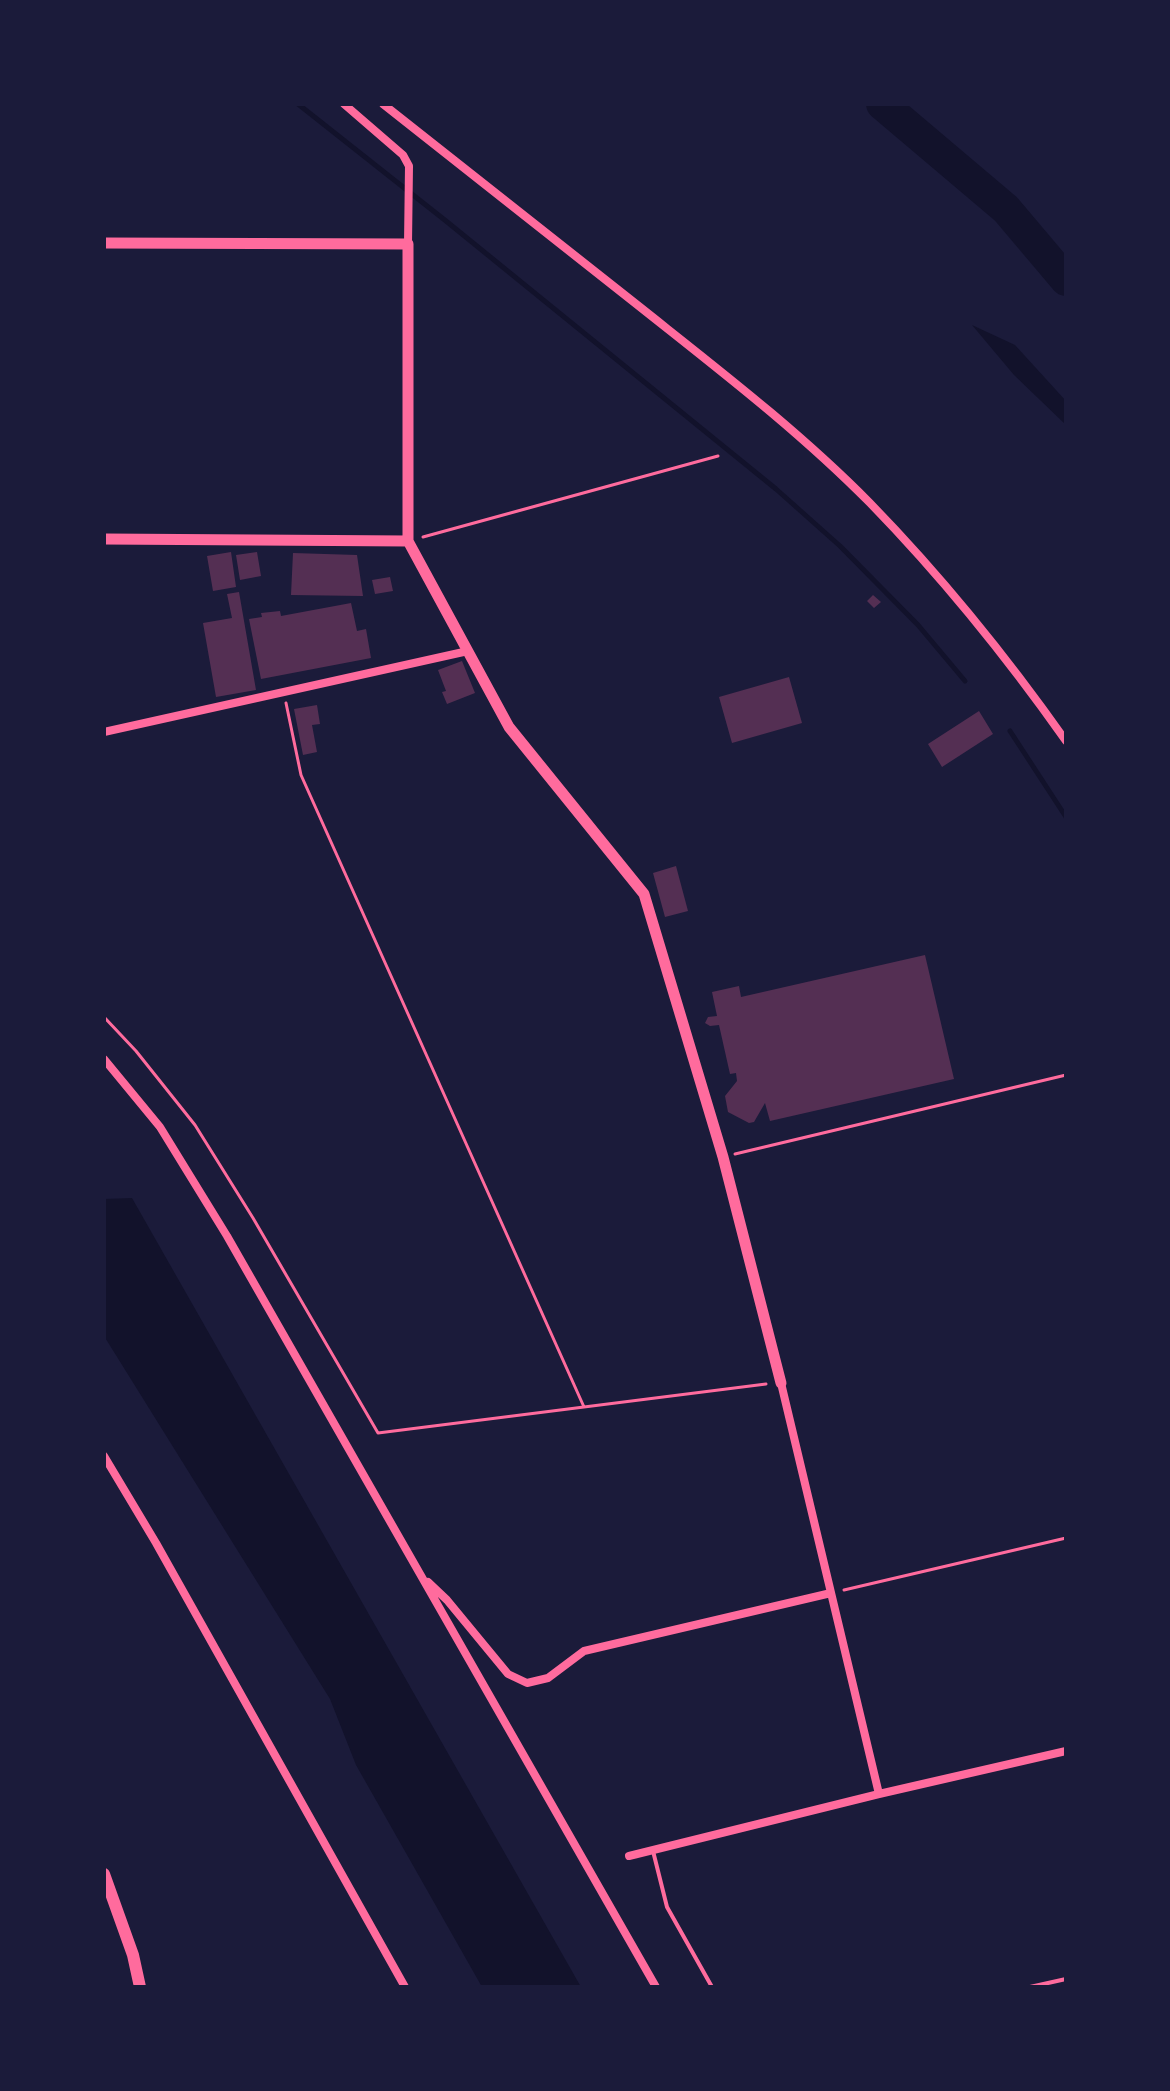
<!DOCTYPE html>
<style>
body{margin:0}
#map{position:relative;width:1170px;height:2091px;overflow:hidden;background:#1b1b3a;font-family:Bitter,serif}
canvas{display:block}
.frame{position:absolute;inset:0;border:106px solid #1b1b3a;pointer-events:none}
</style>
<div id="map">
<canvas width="1170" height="2091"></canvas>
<div class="frame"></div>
</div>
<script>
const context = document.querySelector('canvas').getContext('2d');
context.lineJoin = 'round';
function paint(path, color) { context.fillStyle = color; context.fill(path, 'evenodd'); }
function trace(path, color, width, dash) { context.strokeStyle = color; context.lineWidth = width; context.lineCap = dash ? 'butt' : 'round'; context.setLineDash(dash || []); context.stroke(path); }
paint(new Path2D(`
 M 972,325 L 1015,345 L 1066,401 L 1066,425 L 1014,375 Z
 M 132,1198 L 581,1987 L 482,1987 L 356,1765 L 330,1699 L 104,1336 L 104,1199 Z`), '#12122b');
trace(new Path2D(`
 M 298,104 L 446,221 L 776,489 L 840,546 L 918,625 L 965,681
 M 1010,731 L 1066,817`), '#12122b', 5);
trace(new Path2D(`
 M 882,104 L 1006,209 L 1066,280`), '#12122b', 32);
paint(new Path2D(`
 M 231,552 L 236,587 L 213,591 L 207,556 Z
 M 257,552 L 261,576 L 240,580 L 236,555 Z
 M 293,553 L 357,555 L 363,596 L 291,595 Z
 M 390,577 L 393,591 L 375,594 L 372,580 Z
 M 239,592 L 256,690 L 216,697 L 203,623 L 232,618 L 227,594 Z
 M 873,595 L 881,602 L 874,608 L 867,601 Z
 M 351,603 L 357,631 L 366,629 L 371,658 L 261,679 L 249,619 L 262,617 L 261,613 L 280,611 L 281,616 Z
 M 462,661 L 475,693 L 447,704 L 442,692 L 446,691 L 438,670 Z
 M 789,677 L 802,723 L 732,743 L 719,697 Z
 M 317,705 L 320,724 L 312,725 L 317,752 L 303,755 L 294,709 Z
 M 979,711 L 993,734 L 942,767 L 928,744 Z
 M 676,866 L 688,911 L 665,917 L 653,873 Z
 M 925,955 L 954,1079 L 770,1121 L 765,1103 L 754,1122 L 749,1123 L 728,1112 L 725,1096 L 737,1081 L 736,1073 L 730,1074 L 719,1025 L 710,1026 L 705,1023 L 708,1017 L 717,1016 L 712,992 L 739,986 L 741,997 Z`), '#542f53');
trace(new Path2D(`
 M 423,537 L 718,456
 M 286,703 L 301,775 L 584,1407 L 766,1384
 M 104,1017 L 136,1051 L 195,1125 L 253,1218 L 378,1433 L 584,1407
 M 735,1154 L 1066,1075
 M 844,1590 L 1066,1538`), '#ff6b9d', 3);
trace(new Path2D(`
 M 653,1851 L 667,1907 L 712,1987
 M 1030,1987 L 1066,1979`), '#ff6b9d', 4);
trace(new Path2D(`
 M 344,104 L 403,155 L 409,166 L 408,244
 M 383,104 C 469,172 554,239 640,307 C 718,369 799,431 870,503 C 942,577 1006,656 1066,741
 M 104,732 L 468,651
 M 104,1059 L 160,1127 L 227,1236 L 656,1987
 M 781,1383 L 879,1794
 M 104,1456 L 156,1543 L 405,1987
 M 428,1582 L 447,1600 L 508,1674 L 527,1683 L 548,1678 L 584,1651 L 831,1593
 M 629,1856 L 879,1794 L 1066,1751`), '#ff6b9d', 8);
trace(new Path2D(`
 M 104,243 L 408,244 L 408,541 L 509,727 L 644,894 L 723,1157 L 781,1383
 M 104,539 L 408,541`), '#ff6b9d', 11);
trace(new Path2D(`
 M 104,1874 L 133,1955 L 140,1987`), '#ff6b9d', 12);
</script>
